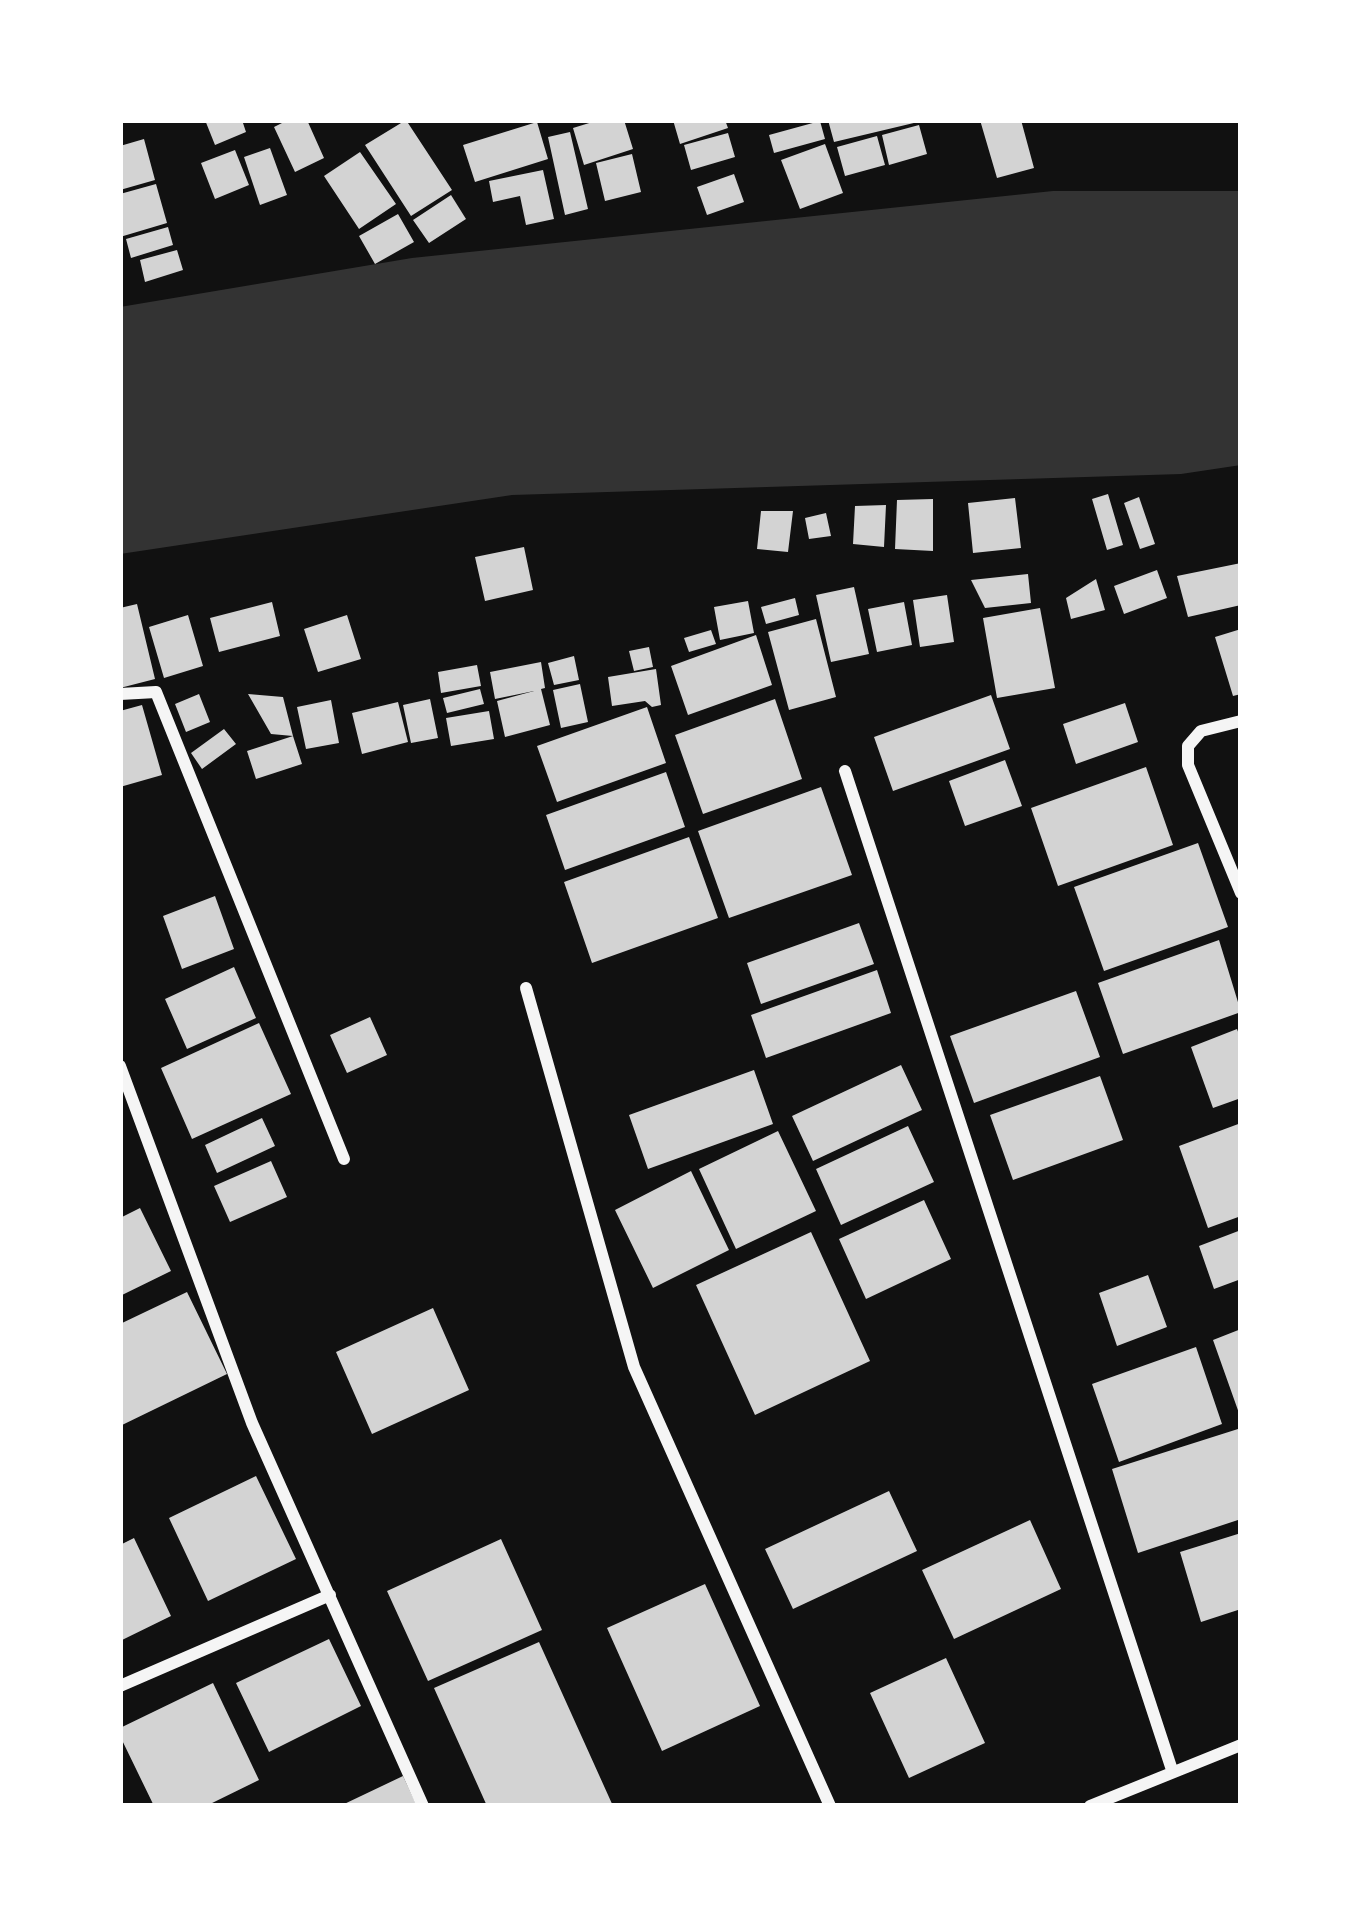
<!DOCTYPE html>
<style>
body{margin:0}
#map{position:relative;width:1361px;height:1926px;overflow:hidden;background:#111;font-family:"Golos Text",sans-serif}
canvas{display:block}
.frame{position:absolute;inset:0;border:123px solid #fff;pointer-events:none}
</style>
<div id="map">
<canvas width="1361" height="1926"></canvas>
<div class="frame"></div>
</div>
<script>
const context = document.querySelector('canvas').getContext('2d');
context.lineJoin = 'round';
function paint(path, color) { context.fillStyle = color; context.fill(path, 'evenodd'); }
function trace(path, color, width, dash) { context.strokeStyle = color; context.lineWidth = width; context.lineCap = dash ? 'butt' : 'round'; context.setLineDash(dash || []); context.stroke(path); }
paint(new Path2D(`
 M 1053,191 L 1241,191 L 1241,465 L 1181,474 L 512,495 L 120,554 L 120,307 L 412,258 Z`), '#333');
paint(new Path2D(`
 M 205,120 L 242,120 L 246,132 L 215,145 Z
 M 288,120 L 307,120 L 324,158 L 295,172 L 274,127 Z
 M 406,120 L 452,190 L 411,216 L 365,145 Z
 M 599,120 L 624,120 L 633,149 L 584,165 L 573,128 Z
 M 673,120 L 725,120 L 728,128 L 680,144 Z
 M 828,120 L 918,120 L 918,122 L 834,142 Z
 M 980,120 L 1021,120 L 1034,168 L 997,178 Z
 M 820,121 L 825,139 L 774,153 L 769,135 Z
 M 537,122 L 548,159 L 475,182 L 463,145 Z
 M 919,125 L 927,154 L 889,165 L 882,135 Z
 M 570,132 L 588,209 L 565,215 L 548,137 Z
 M 728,133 L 735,157 L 691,170 L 684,145 Z
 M 877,136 L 885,165 L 845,176 L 837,147 Z
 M 144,139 L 155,180 L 120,190 L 120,146 Z
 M 825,144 L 843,193 L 800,209 L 781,160 Z
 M 270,148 L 287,195 L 260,205 L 244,157 Z
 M 235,150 L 249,185 L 215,199 L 201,163 Z
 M 360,152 L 396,204 L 359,229 L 324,176 Z
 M 632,154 L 641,192 L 605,201 L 596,163 Z
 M 543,170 L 554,219 L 526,225 L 520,196 L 493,202 L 489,181 Z
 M 734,174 L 744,202 L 707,215 L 697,187 Z
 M 156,184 L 167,223 L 120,237 L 120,194 Z
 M 451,195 L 466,219 L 429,243 L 413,220 Z
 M 398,214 L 414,242 L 375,264 L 359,236 Z
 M 168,227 L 173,245 L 131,258 L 126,239 Z
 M 177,250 L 183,270 L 145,282 L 140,260 Z
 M 1108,494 L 1123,545 L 1107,550 L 1092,499 Z
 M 1139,497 L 1155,544 L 1140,549 L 1124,503 Z
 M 1015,498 L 1021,548 L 973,553 L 968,503 Z
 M 933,499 L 933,551 L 895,549 L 897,500 Z
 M 886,505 L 884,547 L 853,544 L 855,506 Z
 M 761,511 L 793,511 L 788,552 L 757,549 Z
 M 826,513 L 831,536 L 809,539 L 805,518 Z
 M 524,547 L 533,590 L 485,601 L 475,557 Z
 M 1241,563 L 1241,605 L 1188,617 L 1177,576 Z
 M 1157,570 L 1167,598 L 1124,614 L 1114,586 Z
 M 1028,574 L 1031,603 L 985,608 L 971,580 Z
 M 1096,579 L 1105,610 L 1071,619 L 1066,598 Z
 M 854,587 L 869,654 L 831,662 L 816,595 Z
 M 947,595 L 954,642 L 920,647 L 913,600 Z
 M 795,598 L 799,615 L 766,624 L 761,607 Z
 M 748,601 L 754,633 L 720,640 L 714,607 Z
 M 272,602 L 280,636 L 219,652 L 210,618 Z
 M 904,602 L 912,645 L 877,652 L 868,609 Z
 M 137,604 L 155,679 L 120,688 L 120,608 Z
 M 1040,608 L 1055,688 L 997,698 L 983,618 Z
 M 188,615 L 203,666 L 164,678 L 149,627 Z
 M 347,615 L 361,659 L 318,672 L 304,629 Z
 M 816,619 L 836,697 L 789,710 L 768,632 Z
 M 1241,629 L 1241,694 L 1233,696 L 1215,637 Z
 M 711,630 L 716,644 L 689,652 L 684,638 Z
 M 756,635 L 772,685 L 688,715 L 671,666 Z
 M 649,647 L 653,667 L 634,671 L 629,651 Z
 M 574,656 L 579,680 L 554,685 L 548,663 Z
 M 541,662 L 545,688 L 541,689 L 550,725 L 505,737 L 497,701 L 534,691 L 495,699 L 490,672 Z
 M 477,665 L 481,686 L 441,693 L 438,672 Z
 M 656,669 L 661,705 L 652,707 L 645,701 L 612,706 L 608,677 Z
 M 580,684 L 588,722 L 561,728 L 553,690 Z
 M 480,689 L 484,704 L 447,713 L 443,698 Z
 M 199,694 L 210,722 L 186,732 L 175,704 Z
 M 248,694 L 283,697 L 293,736 L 271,734 Z
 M 991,695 L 1010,749 L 893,791 L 874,737 Z
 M 430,699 L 438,738 L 411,743 L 403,705 Z
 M 775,699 L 802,779 L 703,814 L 675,735 Z
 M 331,700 L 339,743 L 306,749 L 297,707 Z
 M 398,702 L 408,742 L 362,754 L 352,713 Z
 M 1125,703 L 1138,742 L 1076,764 L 1063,724 Z
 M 142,705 L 162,775 L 120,787 L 120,711 Z
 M 647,707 L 666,763 L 557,802 L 537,746 Z
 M 489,711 L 494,739 L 451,746 L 446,718 Z
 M 224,729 L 236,744 L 202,769 L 191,753 Z
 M 293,736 L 302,764 L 256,779 L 247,751 Z
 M 1005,760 L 1022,806 L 965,826 L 949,781 Z
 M 1146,767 L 1173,845 L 1058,886 L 1031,808 Z
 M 666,772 L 685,827 L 565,870 L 546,815 Z
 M 821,787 L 852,875 L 729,918 L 698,831 Z
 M 689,837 L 718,918 L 592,963 L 564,882 Z
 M 1198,843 L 1228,927 L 1104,971 L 1074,887 Z
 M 215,896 L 234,949 L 182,969 L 163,916 Z
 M 859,923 L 874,964 L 761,1004 L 747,963 Z
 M 1219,940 L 1241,1012 L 1123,1054 L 1098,983 Z
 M 234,967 L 256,1018 L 187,1049 L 165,999 Z
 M 877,970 L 891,1013 L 766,1058 L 751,1015 Z
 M 1076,991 L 1100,1057 L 974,1103 L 950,1036 Z
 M 370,1017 L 387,1055 L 347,1073 L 330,1035 Z
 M 259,1023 L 291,1094 L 192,1139 L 161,1068 Z
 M 1237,1029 L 1241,1040 L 1241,1098 L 1213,1108 L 1191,1047 Z
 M 901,1065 L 922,1110 L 813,1161 L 792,1116 Z
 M 754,1070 L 773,1124 L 648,1169 L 629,1115 Z
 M 1100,1076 L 1123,1140 L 1013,1180 L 990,1115 Z
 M 262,1118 L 275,1146 L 217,1173 L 205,1145 Z
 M 1241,1123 L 1241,1216 L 1208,1228 L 1179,1146 Z
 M 908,1126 L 934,1182 L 841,1225 L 816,1169 Z
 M 778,1131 L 816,1211 L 736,1249 L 699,1169 Z
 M 271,1161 L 287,1197 L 230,1222 L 214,1186 Z
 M 691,1171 L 729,1250 L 653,1288 L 615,1210 Z
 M 924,1200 L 951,1259 L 866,1299 L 839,1239 Z
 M 140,1208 L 171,1271 L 120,1296 L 120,1218 Z
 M 1241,1230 L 1241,1279 L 1214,1289 L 1199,1246 Z
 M 811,1232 L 870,1361 L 755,1415 L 696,1285 Z
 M 1148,1275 L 1167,1327 L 1117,1346 L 1099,1293 Z
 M 187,1292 L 227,1374 L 120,1426 L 120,1324 Z
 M 433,1308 L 469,1390 L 372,1434 L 336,1352 Z
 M 1241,1329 L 1241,1416 L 1240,1416 L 1213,1340 Z
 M 1196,1347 L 1222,1424 L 1119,1462 L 1092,1384 Z
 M 1238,1429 L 1241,1519 L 1138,1553 L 1112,1469 Z
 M 256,1476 L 296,1559 L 208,1601 L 169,1518 Z
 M 889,1491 L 917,1551 L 793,1609 L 765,1549 Z
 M 1030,1520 L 1061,1589 L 954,1639 L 922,1570 Z
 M 1241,1533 L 1241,1609 L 1201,1622 L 1180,1552 Z
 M 134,1538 L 171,1616 L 120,1641 L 120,1545 Z
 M 501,1539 L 542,1630 L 428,1681 L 387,1591 Z
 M 705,1584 L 760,1706 L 662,1751 L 607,1628 Z
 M 329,1639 L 361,1706 L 269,1752 L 236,1683 Z
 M 539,1642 L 613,1806 L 487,1806 L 434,1688 Z
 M 946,1658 L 985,1743 L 909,1778 L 870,1693 Z
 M 213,1683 L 259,1780 L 206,1806 L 154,1806 L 120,1736 L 120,1728 Z
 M 403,1776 L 417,1806 L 340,1806 Z`), '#d3d3d3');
trace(new Path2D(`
 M 120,694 L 156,692 L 344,1159
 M 1241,721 L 1201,731 L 1188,746 L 1188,765 L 1241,893
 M 845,771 L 1172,1770
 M 526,988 L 634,1367 L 830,1806
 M 120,1066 L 252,1423 L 423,1806
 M 120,1686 L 330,1595
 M 1090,1806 L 1241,1745`), '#f5f5f5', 12);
</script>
